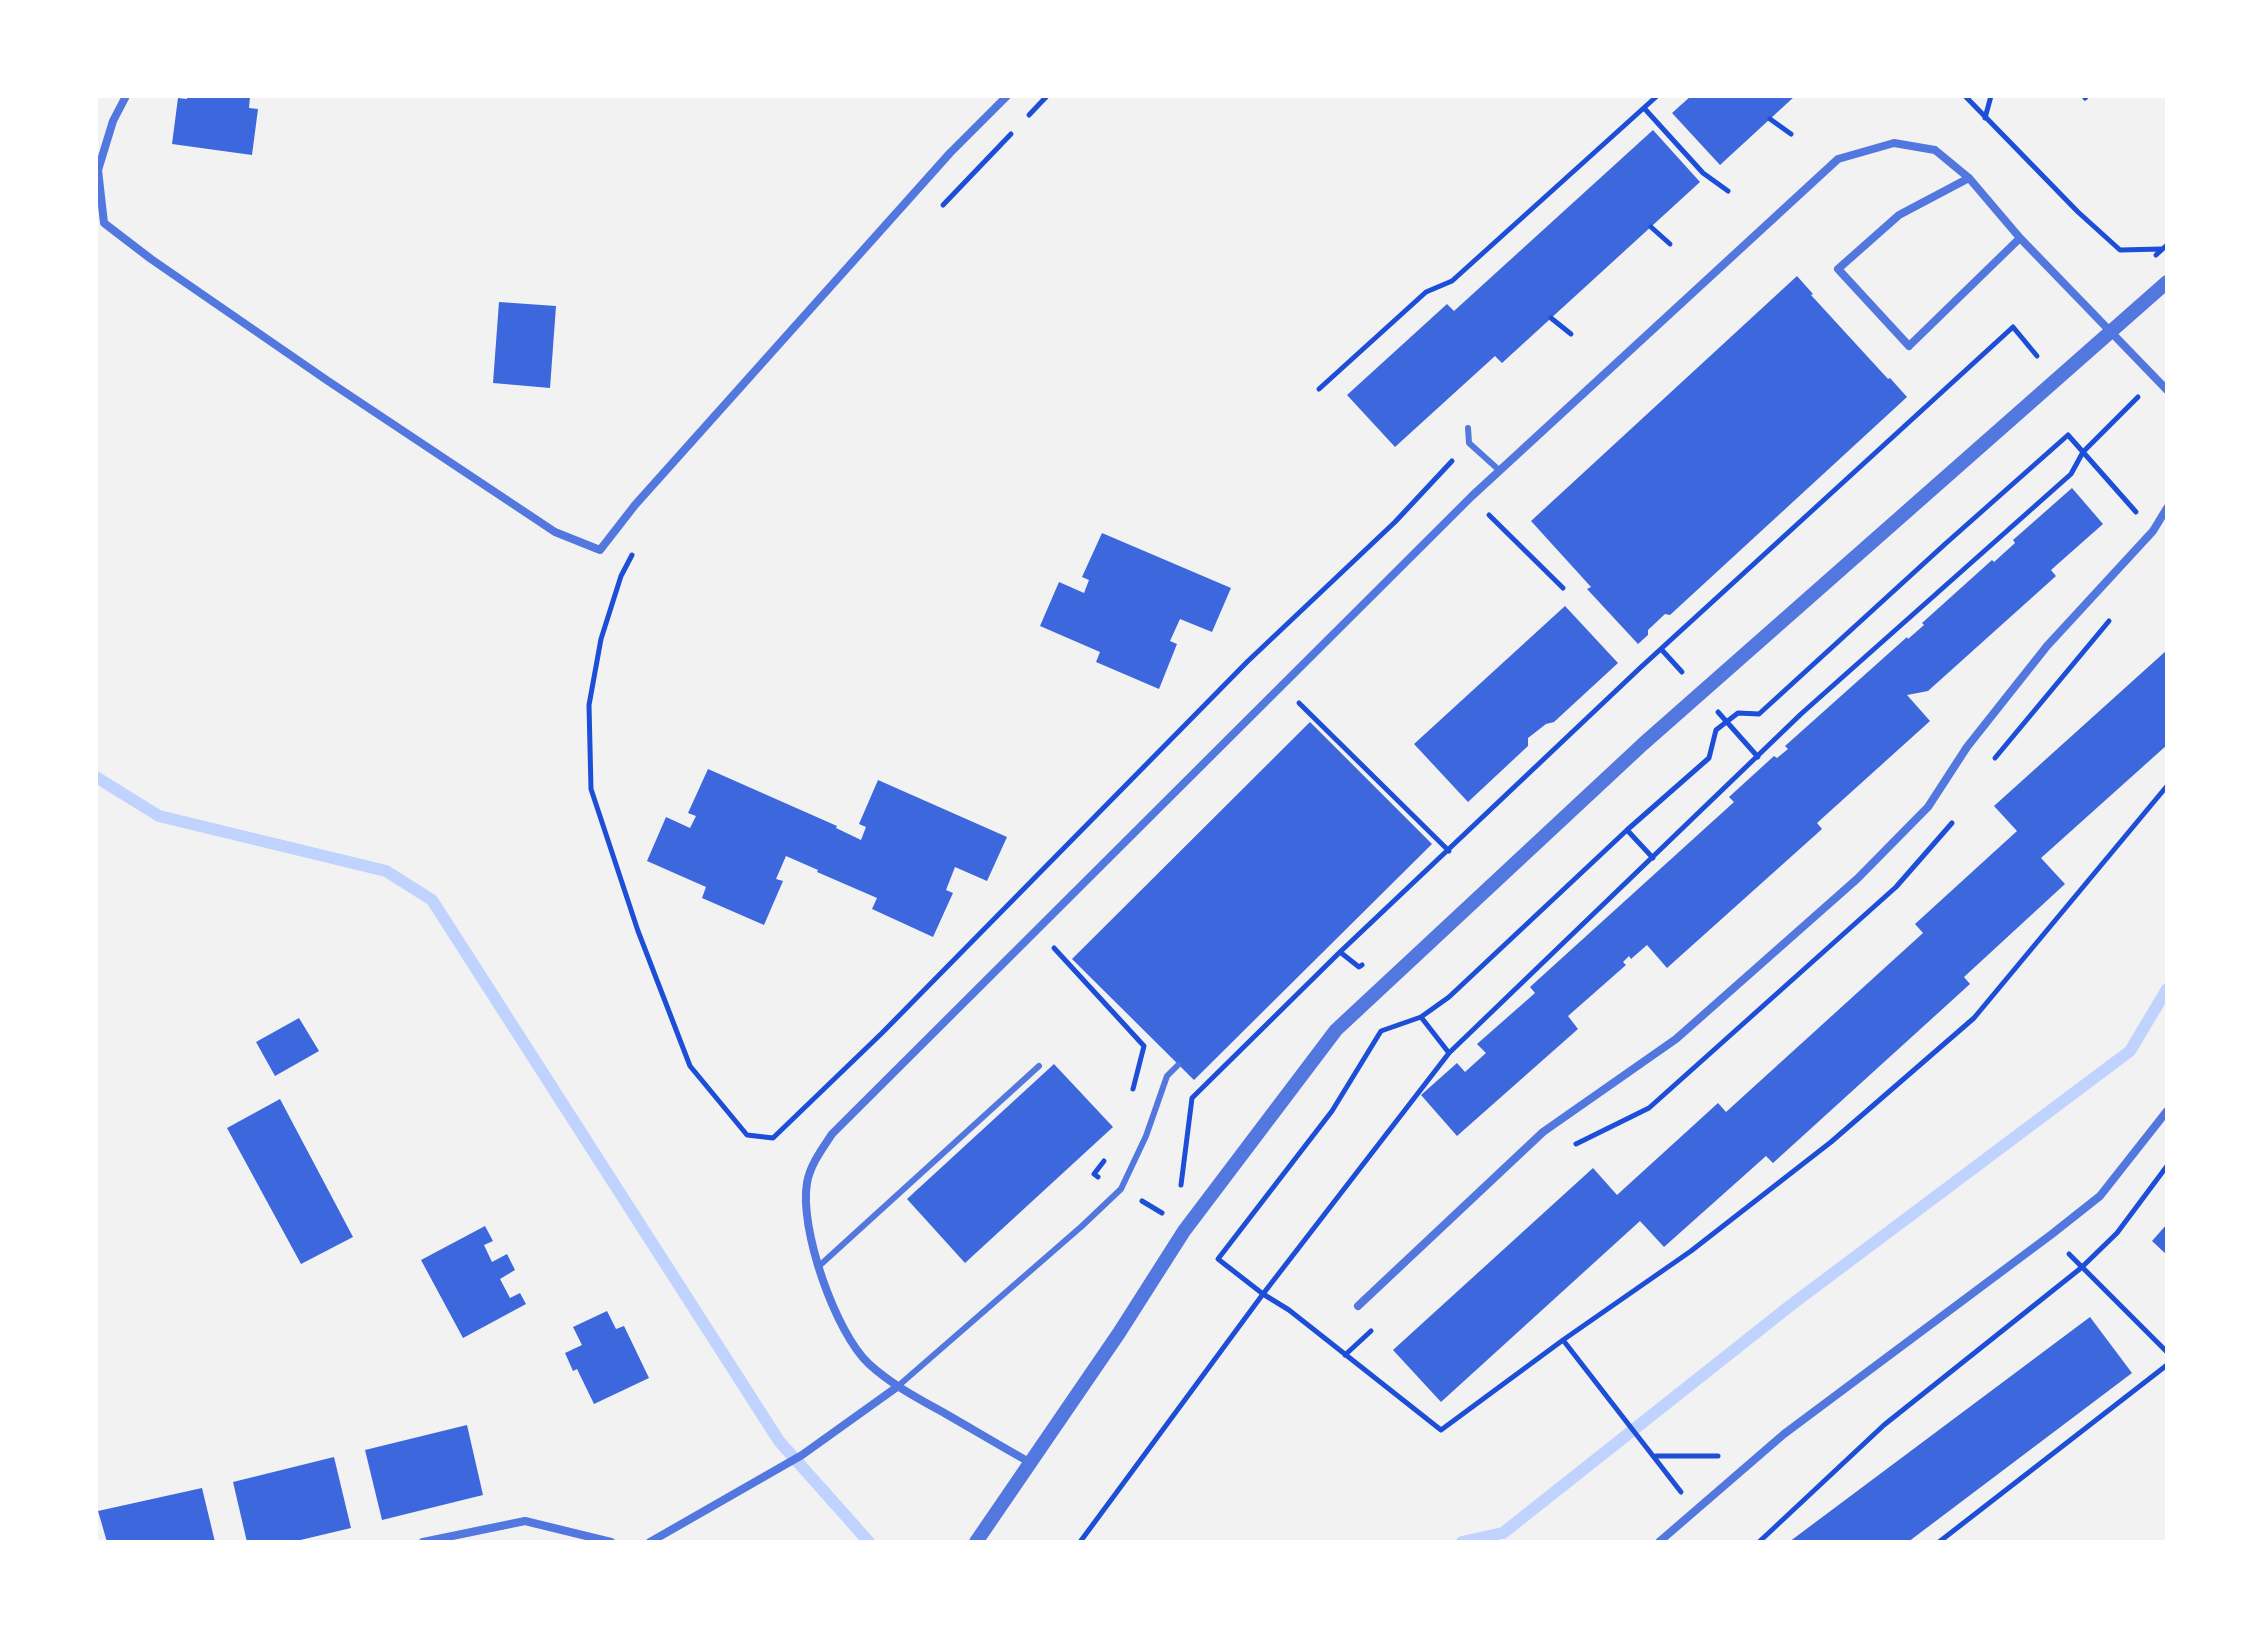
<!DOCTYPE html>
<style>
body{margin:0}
#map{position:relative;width:2263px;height:1638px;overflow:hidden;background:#f2f2f2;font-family:Roboto,sans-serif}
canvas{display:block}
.frame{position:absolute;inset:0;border:98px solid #fff;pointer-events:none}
</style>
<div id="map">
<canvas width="2263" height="1638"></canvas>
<div class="frame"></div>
</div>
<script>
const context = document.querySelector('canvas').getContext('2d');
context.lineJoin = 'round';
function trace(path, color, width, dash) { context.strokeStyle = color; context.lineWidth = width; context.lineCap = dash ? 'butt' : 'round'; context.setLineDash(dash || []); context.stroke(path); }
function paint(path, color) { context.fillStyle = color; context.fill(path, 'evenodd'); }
trace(new Path2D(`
 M 96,777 L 159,816 L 386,871 L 432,900 L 779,1441 L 869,1542
 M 1462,1542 L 1503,1533 L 1791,1305 L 2130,1051 L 2167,989`), '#bfd3fe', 12);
paint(new Path2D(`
 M 187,96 L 250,96 L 249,108 L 258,109 L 252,155 L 172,144 L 178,98 L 187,99 Z
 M 1691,96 L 1795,96 L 1720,165 L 1672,113 Z
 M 1653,130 L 1700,182 L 1502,363 L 1495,356 L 1395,447 L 1347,395 L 1447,304 L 1454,311 Z
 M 1797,276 L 1813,294 L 1811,295 L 1888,379 L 1890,378 L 1907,397 L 1670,615 L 1665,614 L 1648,630 L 1648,635 L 1638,644 L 1587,589 L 1591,587 L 1531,521 Z
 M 499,302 L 556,306 L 550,388 L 493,383 Z
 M 2072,488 L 2103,524 L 2051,570 L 2056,576 L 1928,691 L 1907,695 L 1930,721 L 1817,823 L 1822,829 L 1667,968 L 1647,945 L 1631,959 L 1629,956 L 1623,962 L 1626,965 L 1568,1016 L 1578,1029 L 1457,1136 L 1421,1095 L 1457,1063 L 1465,1072 L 1486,1053 L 1477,1044 L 1535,993 L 1530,987 L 1734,802 L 1729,797 L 1774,756 L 1777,758 L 1788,749 L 1785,746 L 1907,637 L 1908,639 L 1924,625 L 1922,623 L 1992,560 L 1994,562 L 2015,543 L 2013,540 Z
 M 1102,533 L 1231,588 L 1212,632 L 1180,619 L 1170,641 L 1177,644 L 1159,689 L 1096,662 L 1100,652 L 1040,626 L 1059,582 L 1084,593 L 1089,580 L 1082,577 Z
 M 1565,606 L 1618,663 L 1554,722 L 1546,724 L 1528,738 L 1528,746 L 1468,802 L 1414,744 Z
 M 2167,650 L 2167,745 L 2041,858 L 2065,884 L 1964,977 L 1970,984 L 1773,1163 L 1766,1156 L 1664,1247 L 1640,1221 L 1441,1402 L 1393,1350 L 1593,1168 L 1617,1195 L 1718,1103 L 1726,1112 L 1923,933 L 1915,924 L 2017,831 L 1994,806 Z
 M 1310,722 L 1432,844 L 1194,1080 L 1072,959 Z
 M 708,769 L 837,826 L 836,828 L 861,840 L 866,827 L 859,824 L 878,780 L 1007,837 L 987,881 L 955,867 L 946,890 L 953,893 L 933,937 L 872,909 L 877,898 L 817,872 L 818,870 L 786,856 L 776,879 L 783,881 L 764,925 L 702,898 L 706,887 L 647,861 L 666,817 L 690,828 L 696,816 L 688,813 Z
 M 299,1018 L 319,1051 L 275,1076 L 256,1042 Z
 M 1054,1064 L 1113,1127 L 965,1263 L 907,1199 Z
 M 280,1099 L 353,1237 L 301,1264 L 227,1128 Z
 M 2167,1224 L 2167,1255 L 2152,1241 Z
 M 485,1226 L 493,1241 L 484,1245 L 492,1262 L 507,1254 L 515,1270 L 500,1279 L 510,1298 L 520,1293 L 526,1304 L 463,1338 L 421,1260 Z
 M 607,1311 L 616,1329 L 624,1326 L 649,1378 L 594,1404 L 577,1369 L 573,1371 L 565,1353 L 582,1345 L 573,1327 Z
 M 2090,1317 L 2132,1373 L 1908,1542 L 1789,1542 Z
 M 467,1425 L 483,1495 L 382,1520 L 365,1450 Z
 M 334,1457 L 351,1528 L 292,1542 L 247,1542 L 233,1482 Z
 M 202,1488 L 215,1542 L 107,1542 L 98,1511 Z`), '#3d67dc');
trace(new Path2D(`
 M 1965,96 L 2078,212 L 2120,250 L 2161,249
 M 2085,98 L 2087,96
 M 1644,108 L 1703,173 L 1728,191
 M 1029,115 L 1047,96
 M 1985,118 L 1991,96
 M 1770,119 L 1791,134
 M 943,205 L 1011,134
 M 1651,227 L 1670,244
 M 2156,255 L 2167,245
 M 1551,318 L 1571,334
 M 1319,389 L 1426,292 L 1452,281 L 1657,96
 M 1489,515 L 1563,588
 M 632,555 L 621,576 L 601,639 L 589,705 L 591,789 L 638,931 L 690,1066 L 747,1135 L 773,1138 L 882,1033 L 1248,661 L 1395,522 L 1452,461
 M 1661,649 L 1682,672
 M 1299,703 L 1449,851
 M 1718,712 L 1758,757
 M 1995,758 L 2109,621
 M 1627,830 L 1653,858
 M 1054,948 L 1144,1046 L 1133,1089
 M 1340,952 L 1359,967 L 1362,965
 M 1421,1017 L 1381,1031 L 1332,1111 L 1218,1259 L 1263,1294 L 1289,1310 L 1441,1430 L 1563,1340 L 1691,1251 L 1831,1142 L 1974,1018 L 2167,786
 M 1449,1053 L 1421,1017 L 1449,997 L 1627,830 L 1709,758 L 1716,730 L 1738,713 L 1759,714 L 1944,545 L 2068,435 L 2136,512
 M 1576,1144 L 1649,1108 L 1896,887 L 1952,823
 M 1098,1177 L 1094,1174 L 1104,1161
 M 1181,1185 L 1192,1098 L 1340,952 L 1640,668 L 2013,327 L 2037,356
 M 1142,1201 L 1162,1213
 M 2069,1254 L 2167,1352
 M 1563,1340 L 1681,1492
 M 1345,1355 L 1371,1331
 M 1656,1456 L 1718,1456
 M 1080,1542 L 1263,1294 L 1449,1053 L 1801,714 L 2071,474 L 2083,452 L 2138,397
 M 1759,1542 L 1884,1425 L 2081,1268 L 2117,1233 L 2167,1166
 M 1939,1542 L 2167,1365`), '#1d4ed8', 5);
trace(new Path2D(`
 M 1468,428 L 1469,443 L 1499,470
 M 818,1267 L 1039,1066
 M 897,1387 L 1082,1226 L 1121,1189 L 1146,1136 L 1167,1076 L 1178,1065`), '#5277de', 6);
trace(new Path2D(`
 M 126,96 L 113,121 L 98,170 L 104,223 L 151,259 L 328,381 L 555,532 L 600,550 L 635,505 L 950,153 L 1007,96
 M 1969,178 L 1899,215 L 1838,269 L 1909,346 L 2020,238
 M 1358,1306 L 1543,1132 L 1676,1039 L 1857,879 L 1928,807 L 1967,747 L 2047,646 L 2153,531 L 2167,508
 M 1031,1463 C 1002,1447 974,1430 946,1414 C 919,1399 892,1385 869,1364 C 835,1332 799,1228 807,1183 C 810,1165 822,1149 832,1134 L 1472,496 L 1838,159 L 1894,143 L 1935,150 L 1969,178 L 2020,238 L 2167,390
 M 423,1542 L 525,1521 L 611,1542
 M 650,1542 L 802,1455 L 897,1387
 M 1659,1542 L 1784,1434 L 2052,1234 L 2100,1196 L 2167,1111`), '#5277de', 8);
trace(new Path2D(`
 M 976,1542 L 1119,1333 L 1184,1231 L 1336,1030 L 1643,744 L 2167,282`), '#5277de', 14);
</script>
